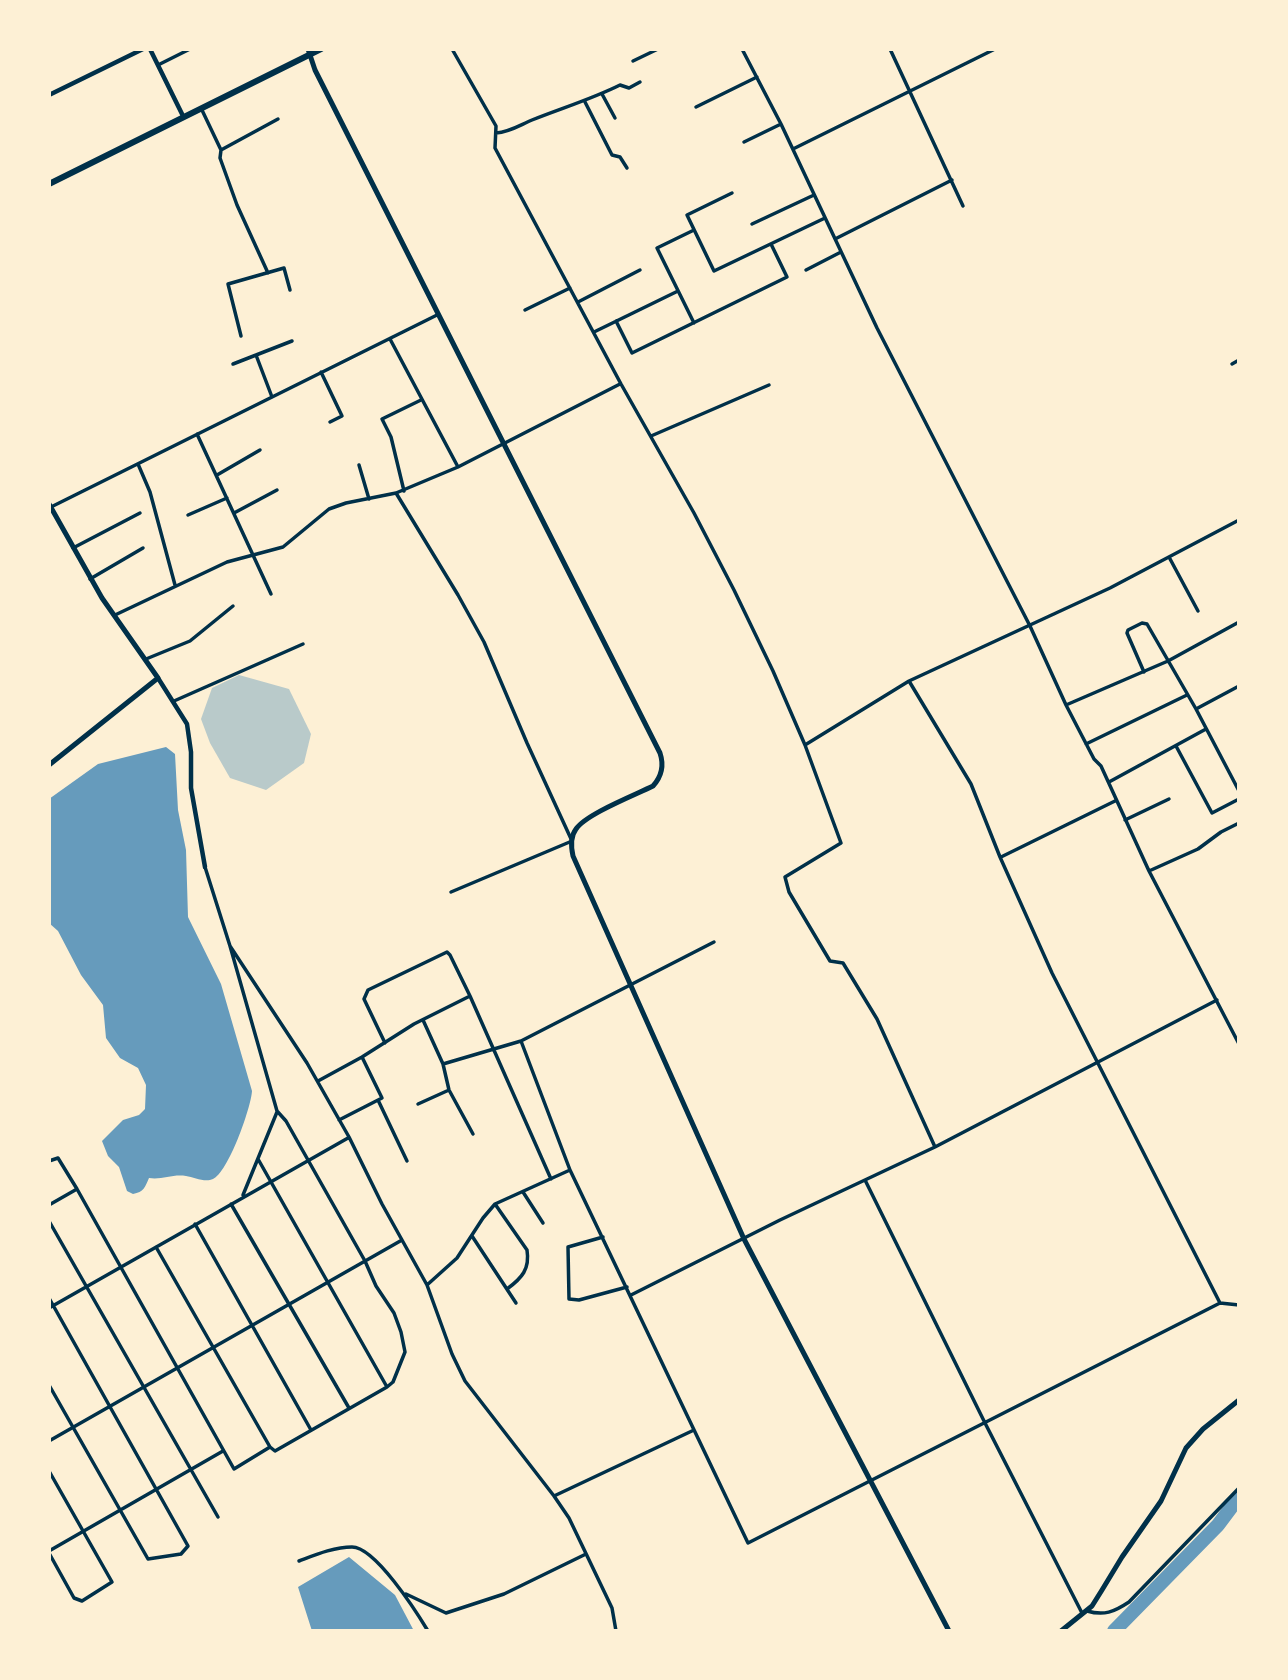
<!DOCTYPE html>
<style>
body{margin:0}
#map{position:relative;width:1288px;height:1680px;overflow:hidden;background:#fdf0d5;font-family:"Nunito Sans",sans-serif}
canvas{display:block}
.frame{position:absolute;inset:0;border:51px solid #fdf0d5;pointer-events:none}
</style>
<div id="map">
<canvas width="1288" height="1680"></canvas>
<div class="frame"></div>
</div>
<script>
const context = document.querySelector('canvas').getContext('2d');
context.lineJoin = 'round';
function paint(path, color) { context.fillStyle = color; context.fill(path, 'evenodd'); }
function trace(path, color, width, dash) { context.strokeStyle = color; context.lineWidth = width; context.lineCap = dash ? 'butt' : 'round'; context.setLineDash(dash || []); context.stroke(path); }
paint(new Path2D(`
 M 239,675 L 289,689 L 311,734 L 304,763 L 266,790 L 230,778 L 210,743 L 201,719 L 212,688 Z`), '#b9caca');
paint(new Path2D(`
 M 166,747 L 175,754 L 178,810 L 186,850 L 188,917 L 221,984 L 252,1091 C 251,1108 228,1173 213,1179 C 205,1183 194,1177 186,1176 C 172,1174 162,1180 149,1178 C 145,1187 144,1192 133,1194 L 127,1191 L 119,1167 L 108,1156 L 102,1141 L 123,1120 L 139,1115 L 145,1109 L 146,1085 L 138,1068 L 120,1058 L 106,1038 L 103,1005 L 81,975 L 58,931 L 49,923 L 49,799 L 98,764 Z
 M 349,1557 L 395,1595 L 414,1631 L 312,1631 L 298,1587 Z`), '#669bbc');
trace(new Path2D(`
 M 1114,1631 L 1218,1525 L 1239,1497`), '#669bbc', 14);
trace(new Path2D(`
 M 452,49 L 496,126 L 495,148 L 621,384 L 694,513 L 734,590 L 773,671 L 805,745 L 841,843 L 785,877 L 789,892 L 830,961 L 843,963 L 877,1019 L 935,1147
 M 742,49 L 781,124 L 877,328 L 1030,626 L 1066,705 L 1094,759 L 1101,766 L 1149,871 L 1239,1044
 M 890,49 L 963,206
 M 633,61 L 658,49
 M 158,65 L 190,49
 M 602,94 L 615,118
 M 585,102 L 612,155 L 620,157 L 627,168
 M 696,107 L 757,77
 M 201,108 L 221,150 L 220,158 L 237,205 L 268,273
 M 496,133 C 510,132 520,125 532,120 C 562,108 592,99 620,85 L 629,88 L 640,82
 M 744,142 L 781,124
 M 793,149 L 995,49
 M 221,150 L 278,119
 M 732,193 L 687,215 L 714,271 L 825,218
 M 752,224 L 814,195
 M 694,230 L 657,248 L 694,323
 M 835,239 L 952,180
 M 806,270 L 841,252
 M 578,302 L 640,270
 M 525,310 L 570,288
 M 616,321 L 632,353 L 787,277 L 771,244
 M 594,332 L 678,291
 M 241,336 L 228,284 L 284,268 L 290,290
 M 390,339 L 458,467
 M 256,355 L 272,397
 M 233,364 L 292,341
 M 1232,364 L 1239,360
 M 321,372 L 342,416 L 330,422
 M 197,434 L 271,594
 M 651,436 L 769,385
 M 138,464 L 150,492 L 175,585
 M 359,465 L 369,499
 M 217,475 L 260,450
 M 404,491 L 391,437 L 382,419 L 421,400
 M 396,493 L 458,467 L 620,384
 M 51,507 L 437,315
 M 234,513 L 277,490
 M 188,515 L 227,498
 M 73,548 L 140,513
 M 1169,557 L 1198,611
 M 90,579 L 143,548
 M 115,615 L 227,562 L 283,547 L 329,509 L 346,503 L 396,493 L 458,595 L 484,642 L 527,743 L 572,841 L 451,892
 M 146,659 L 190,641 L 233,606
 M 1144,672 L 1127,633 L 1128,630 L 1142,623 L 1147,624 L 1196,709 L 1239,791
 M 909,681 L 971,784 L 1000,857 L 1052,973 L 1220,1303
 M 174,701 L 303,644
 M 1066,705 L 1168,661 L 1239,622
 M 1196,709 L 1239,686
 M 1086,744 L 1187,695
 M 805,745 L 909,681 L 1110,588 L 1239,520
 M 1176,746 L 1212,813 L 1239,799
 M 1109,782 L 1206,729
 M 1125,820 L 1169,799
 M 1001,857 L 1115,801
 M 205,867 L 230,946 L 307,1063 L 349,1137 L 382,1204 L 427,1285 L 452,1354 L 465,1381 L 554,1496 L 569,1518 L 612,1608 L 616,1631
 M 1149,871 L 1198,849 L 1221,832 L 1239,823
 M 423,1020 L 443,1064 L 449,1090 L 473,1134
 M 521,1041 L 570,1170 L 748,1543 L 1220,1303 L 1239,1305
 M 385,1043 L 364,999 L 368,990 L 447,952 L 450,955 L 470,996
 M 443,1064 L 521,1041 L 714,942
 M 318,1081 L 362,1057 L 414,1024 L 470,996 L 551,1179
 M 378,1100 L 407,1161
 M 418,1104 L 449,1090
 M 339,1120 L 382,1098 L 362,1057
 M 258,1159 L 387,1387
 M 49,1161 L 58,1158 L 77,1189 L 234,1469 L 270,1447 L 275,1451 L 387,1387 L 393,1382 L 405,1352 L 401,1332 L 394,1313 L 376,1286 L 365,1261 L 286,1121 L 277,1111 L 230,946
 M 865,1180 L 985,1423 L 1082,1613
 M 523,1192 L 543,1223
 M 243,1195 L 277,1112
 M 231,1204 L 349,1408
 M 495,1204 L 527,1250 C 530,1269 522,1278 507,1289
 M 49,1205 L 77,1189
 M 49,1221 L 218,1517
 M 195,1224 L 311,1430
 M 472,1236 L 516,1303
 M 603,1237 L 568,1247 L 569,1299 L 579,1300 L 627,1287
 M 156,1247 L 270,1447
 M 427,1285 L 457,1258 L 483,1218 L 495,1204 L 570,1170
 M 631,1295 L 780,1220 L 935,1147 L 1217,1000
 M 49,1298 L 188,1546 L 181,1554 L 148,1559 L 49,1385
 M 49,1308 L 348,1138
 M 49,1441 L 402,1240
 M 49,1471 L 112,1582 L 82,1601 L 74,1598 L 49,1553
 M 554,1496 L 694,1430
 M 49,1551 L 223,1451
 M 299,1561 C 315,1555 334,1547 352,1547 C 375,1547 416,1611 428,1631
 M 406,1594 L 446,1613 L 504,1594 L 586,1554
 M 1087,1611 C 1104,1616 1114,1612 1129,1602 L 1239,1488`), '#003049', 3.5);
trace(new Path2D(`
 M 150,49 L 183,116
 M 49,95 L 143,49
 M 158,678 L 187,724 L 191,752 L 191,788 L 205,867`), '#003049', 4.5);
trace(new Path2D(`
 M 308,49 L 315,70 L 660,753 C 664,765 662,776 653,786 C 635,795 586,814 576,829 C 570,837 571,847 573,856 L 744,1239 L 949,1631
 M 49,504 L 102,598 L 158,678 L 49,765
 M 1061,1631 L 1092,1606 L 1102,1590 L 1122,1557 L 1161,1501 L 1186,1448 L 1203,1429 L 1239,1400`), '#003049', 5);
trace(new Path2D(`
 M 49,184 L 321,49`), '#003049', 6);
</script>
